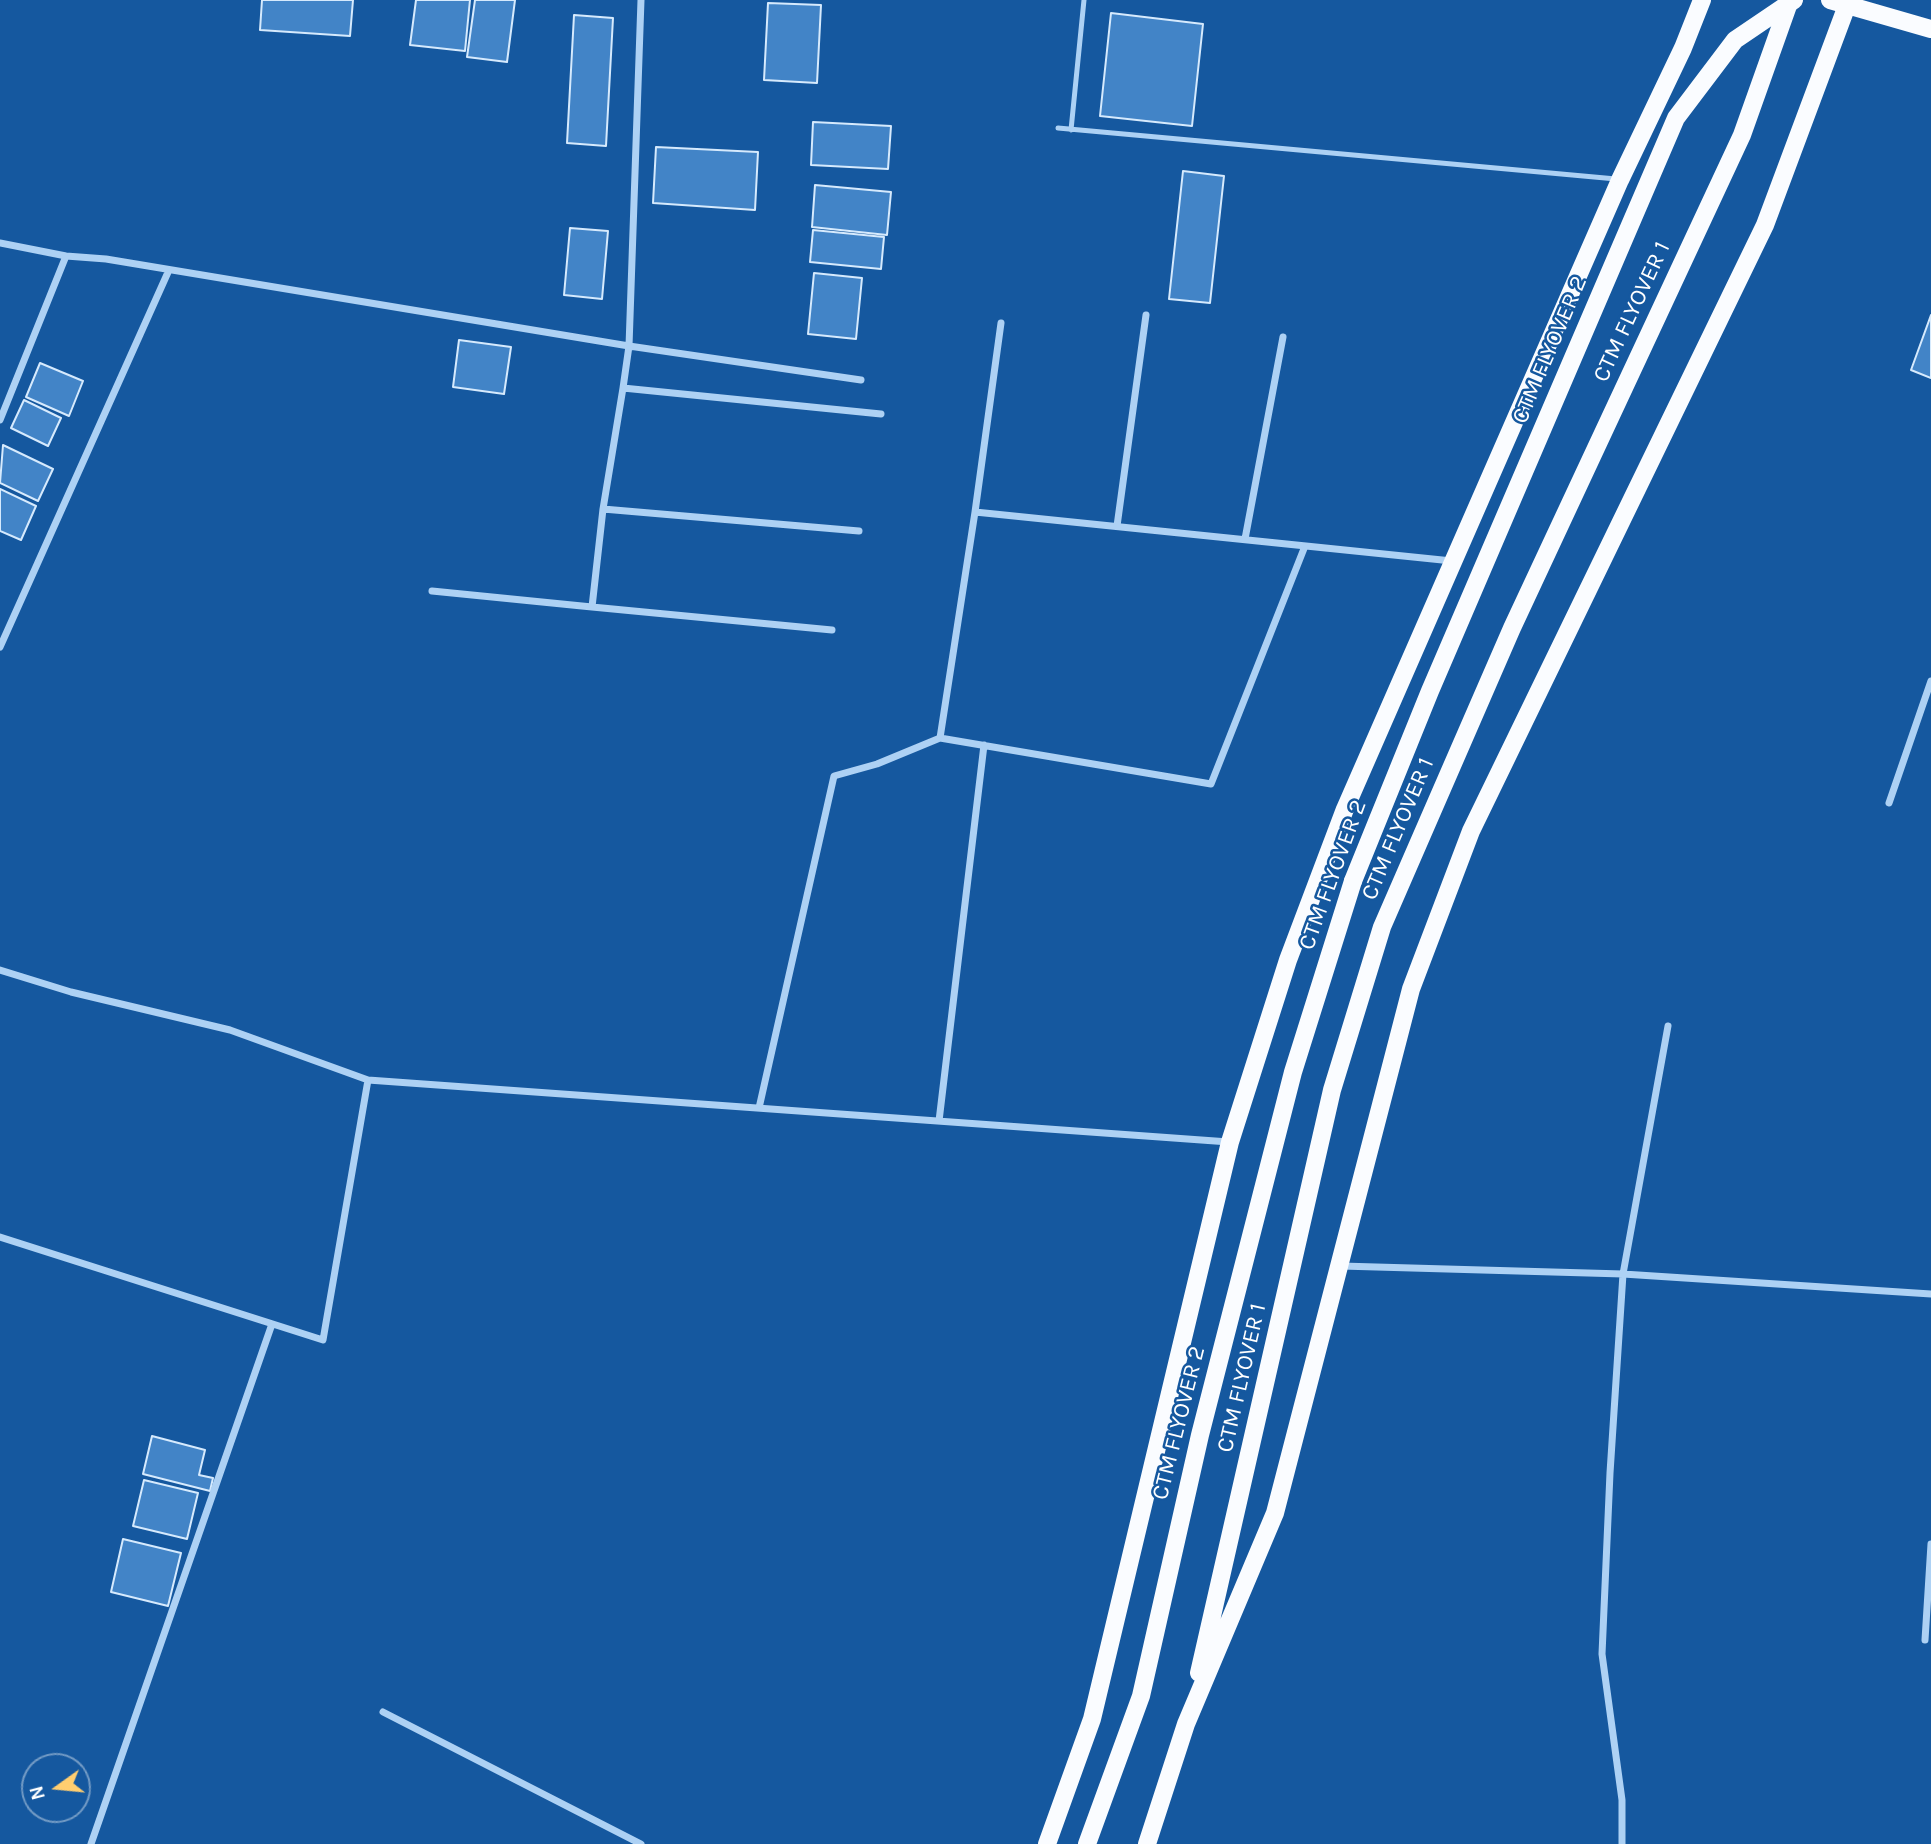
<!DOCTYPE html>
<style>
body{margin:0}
#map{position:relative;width:1931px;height:1844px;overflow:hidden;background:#15589f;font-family:Karla,sans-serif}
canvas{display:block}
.north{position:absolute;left:21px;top:1753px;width:70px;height:70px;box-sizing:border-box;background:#15589f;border:2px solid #739bc5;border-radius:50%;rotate:255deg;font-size:19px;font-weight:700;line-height:28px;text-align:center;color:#fff}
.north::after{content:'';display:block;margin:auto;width:24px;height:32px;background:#ffce70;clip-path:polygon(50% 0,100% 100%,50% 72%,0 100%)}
</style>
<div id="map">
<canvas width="1931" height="1844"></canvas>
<div class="north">N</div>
</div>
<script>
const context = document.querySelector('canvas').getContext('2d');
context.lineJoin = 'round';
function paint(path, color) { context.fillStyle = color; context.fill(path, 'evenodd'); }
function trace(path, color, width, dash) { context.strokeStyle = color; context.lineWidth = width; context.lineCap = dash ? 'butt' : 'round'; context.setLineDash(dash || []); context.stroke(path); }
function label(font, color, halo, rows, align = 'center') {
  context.font = font + ' Karla,sans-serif'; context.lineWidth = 5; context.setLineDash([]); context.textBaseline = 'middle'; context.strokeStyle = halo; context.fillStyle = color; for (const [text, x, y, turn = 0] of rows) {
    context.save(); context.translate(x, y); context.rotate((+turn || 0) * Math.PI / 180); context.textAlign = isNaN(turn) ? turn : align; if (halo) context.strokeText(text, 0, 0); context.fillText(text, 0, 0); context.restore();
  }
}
const building = new Path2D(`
 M 262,0 L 353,0 L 350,36 L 260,30 Z
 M 416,0 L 470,0 L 465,51 L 410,45 Z
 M 475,0 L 515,0 L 507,62 L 467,57 Z
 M 768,3 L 821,5 L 817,83 L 764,80 Z
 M 1111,13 L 1203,24 L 1192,126 L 1100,116 Z
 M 574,15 L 613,18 L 606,146 L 567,143 Z
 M 813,122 L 891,126 L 888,169 L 811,165 Z
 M 656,147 L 758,152 L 755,210 L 653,203 Z
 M 1183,171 L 1224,176 L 1210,303 L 1169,299 Z
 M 815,185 L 891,192 L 887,235 L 812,227 Z
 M 570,228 L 608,231 L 602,299 L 564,295 Z
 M 813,230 L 884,237 L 881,269 L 810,262 Z
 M 814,273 L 862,278 L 856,339 L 808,334 Z
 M 1931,315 L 1931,378 L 1911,370 Z
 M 459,340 L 511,347 L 504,394 L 453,387 Z
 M 40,363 L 83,381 L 69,416 L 26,397 Z
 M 24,400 L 61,418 L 48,446 L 11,428 Z
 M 3,445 L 53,469 L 38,501 L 0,483 Z
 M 0,489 L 36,506 L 21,540 L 0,531 Z
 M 152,1436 L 205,1450 L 199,1475 L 213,1478 L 210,1491 L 143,1474 Z
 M 144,1480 L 198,1493 L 187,1539 L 133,1526 Z
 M 123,1539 L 181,1553 L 168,1606 L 111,1592 Z`);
paint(building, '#4284c7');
trace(building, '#d6eafd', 2);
trace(new Path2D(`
 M 1058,128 L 1616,179
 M 1071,130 L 1084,0`), '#add1f4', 5);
trace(new Path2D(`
 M 641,0 L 629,346 L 861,380
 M 0,243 L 66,256 L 106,259 L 629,346 L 623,388 L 881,414
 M 623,388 L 603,509 L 859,531
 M 0,420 L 66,256
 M 975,512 L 1001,323
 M 1117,526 L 1146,315
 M 1245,539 L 1283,337
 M 1305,546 L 1211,784 L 940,738 L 975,512 L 1452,561
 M 432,591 L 592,607 L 603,509
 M 592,607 L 832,630
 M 0,647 L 169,270
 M 1889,803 L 1931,681
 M 0,970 L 71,992 L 230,1030 L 368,1080
 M 759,1108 L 834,776 L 877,764 L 940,738
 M 939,1121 L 984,745
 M 0,1237 L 323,1340 L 368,1080 L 1229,1142
 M 1341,1266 L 1623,1274 L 1931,1294
 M 1925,1640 L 1931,1544
 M 383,1712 L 641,1844
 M 91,1844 L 272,1324
 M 1622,1844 L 1622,1800 L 1602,1654 L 1610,1473 L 1623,1274 L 1668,1026`), '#add1f4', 7);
trace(new Path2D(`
 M 1830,0 L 1931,29
 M 1199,1673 L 1332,1090 L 1382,927 L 1512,628 L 1742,135 L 1790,0
 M 1047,1844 L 1092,1719 L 1230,1142 L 1288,960 L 1345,809 L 1620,180 L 1683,48 L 1702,0
 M 1087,1844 L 1141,1696 L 1200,1435 L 1293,1072 L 1353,881
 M 1147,1844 L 1186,1724 L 1275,1513 L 1411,989 L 1471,831 L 1765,225 L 1849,0`), '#fafcff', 18);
trace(new Path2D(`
 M 1353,881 L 1430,691 L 1676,118 L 1735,40 L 1794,0`), '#fafcff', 18);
label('23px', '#fff', '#15589f', [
 ["CTM FLYOVER 1",1632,312,-65],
 ["CTM FLYOVER 2",1550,350,-67],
 ["CTM FLYOVER 1",1398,829,-67],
 ["CTM FLYOVER 2",1333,875,-70],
 ["CTM FLYOVER 1",1242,1378,-77],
 ["CTM FLYOVER 2",1179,1423,-76]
]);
</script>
